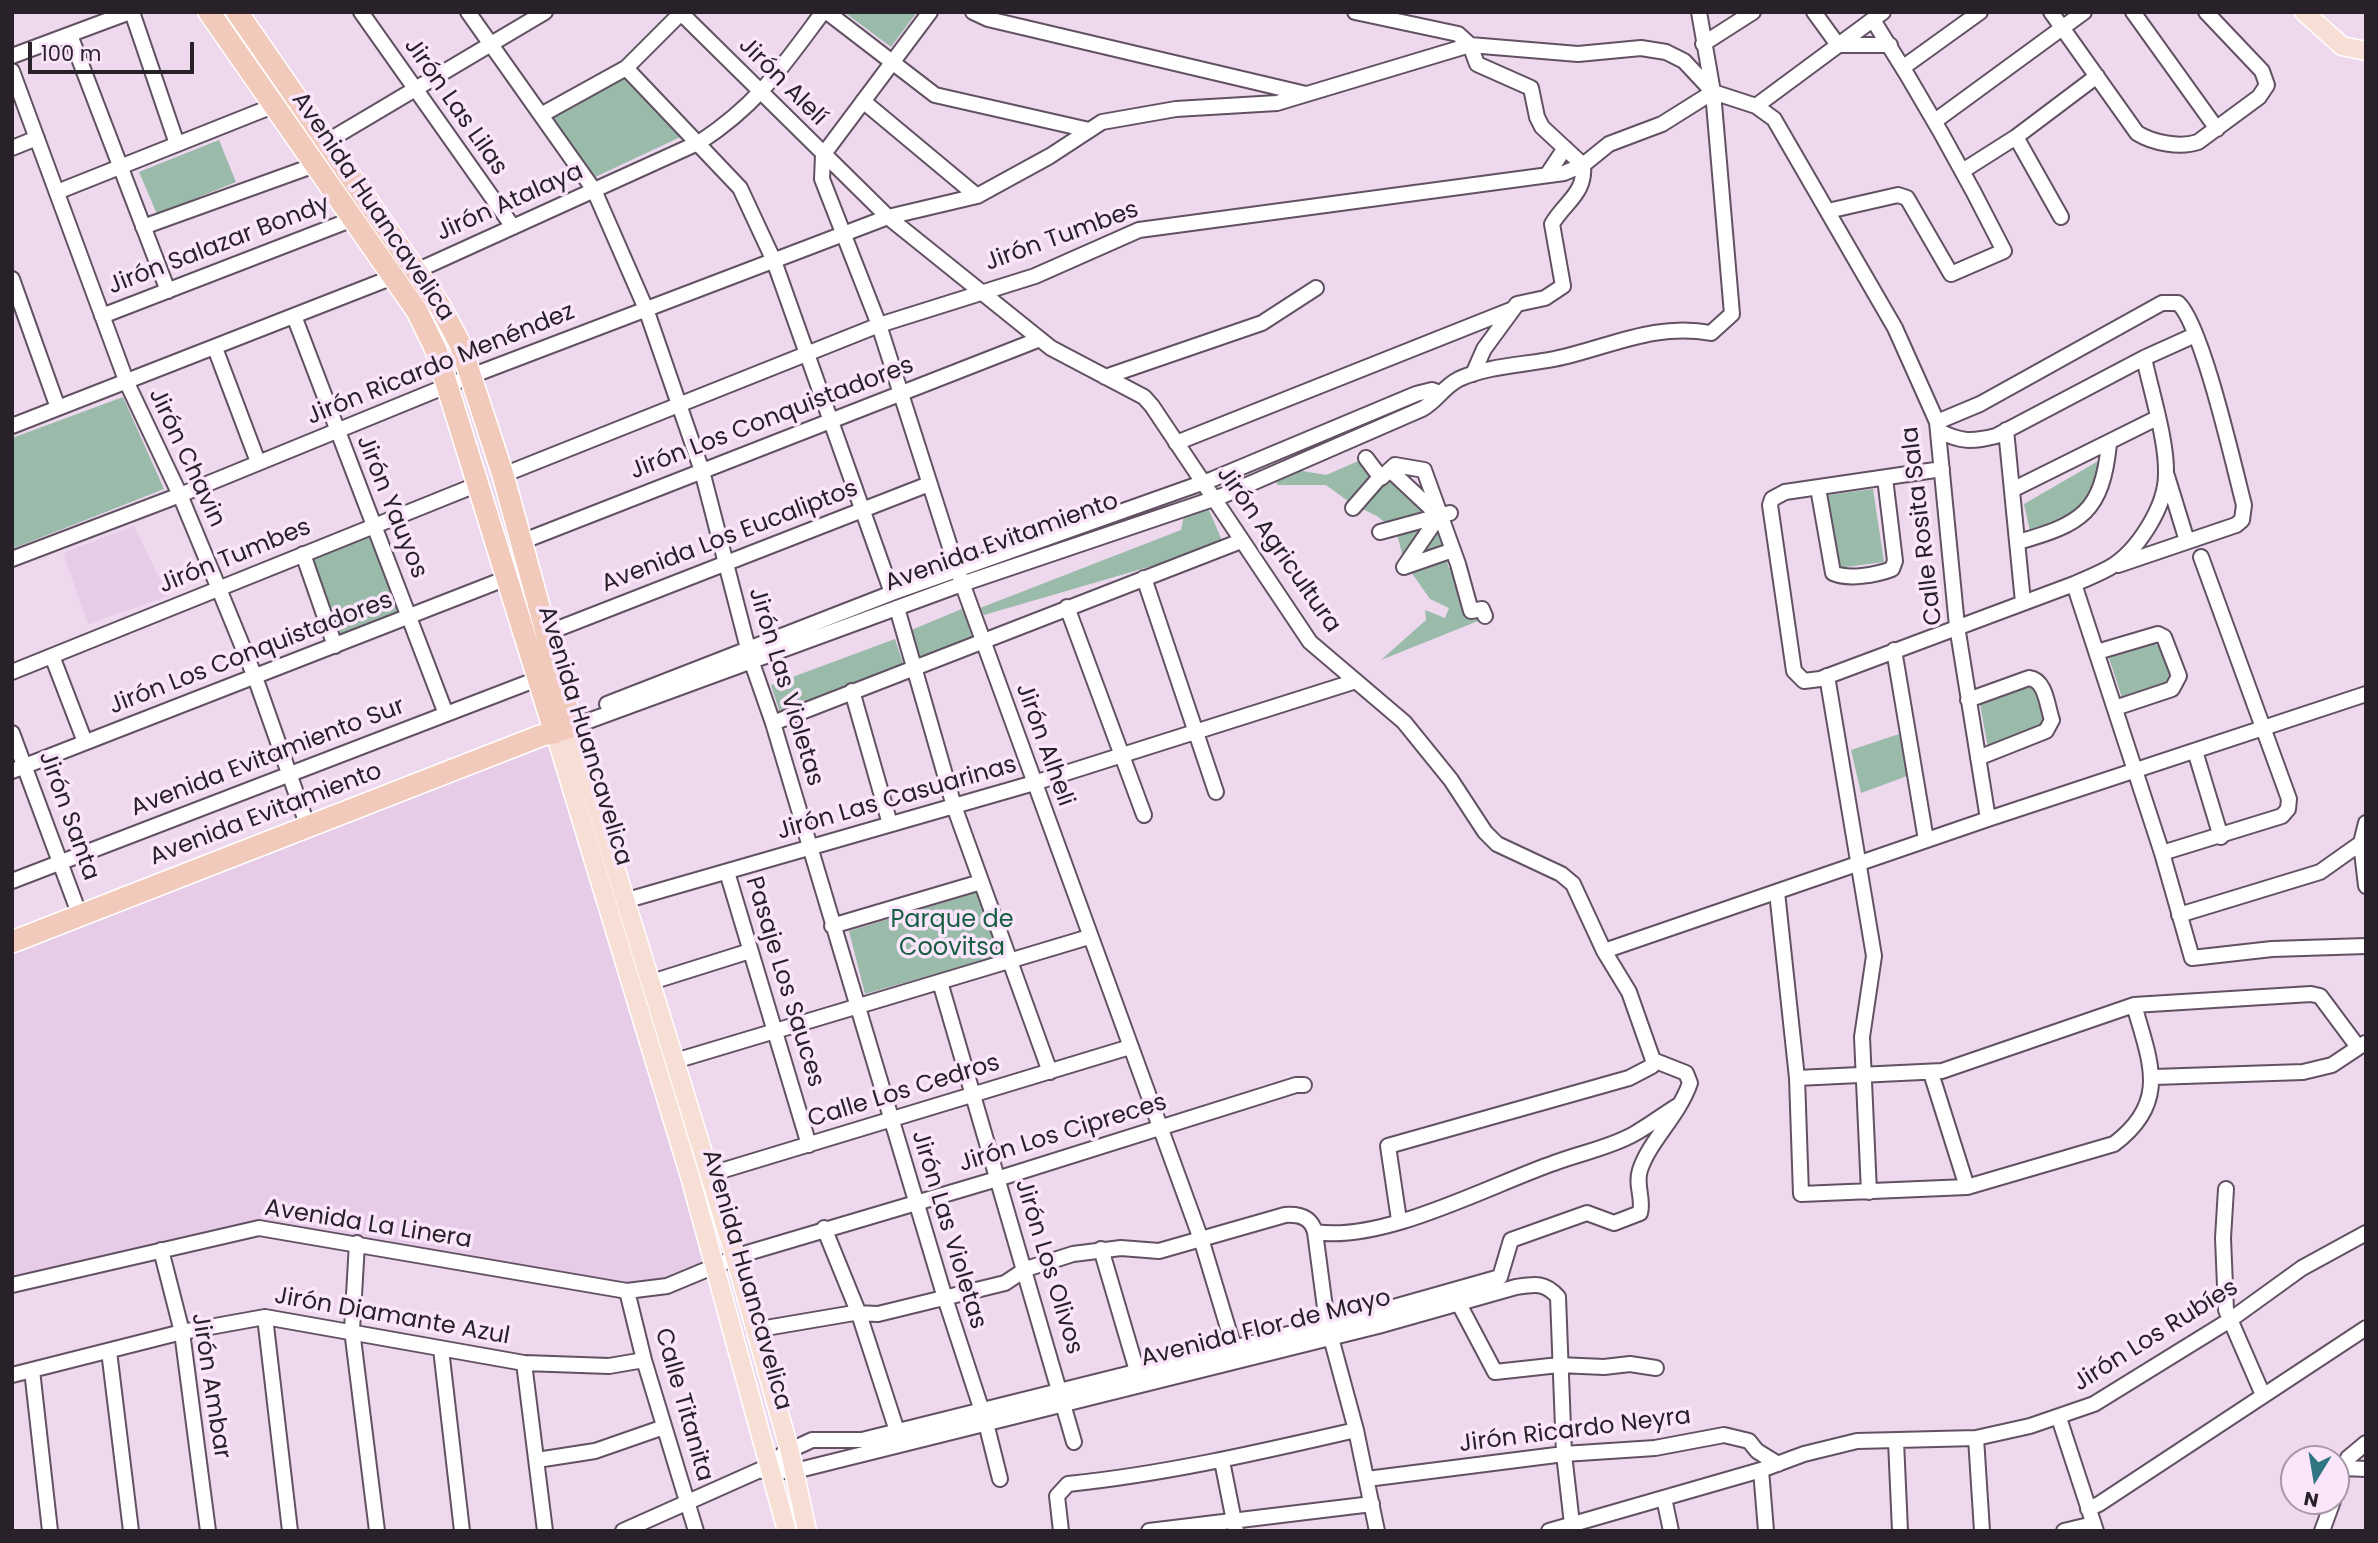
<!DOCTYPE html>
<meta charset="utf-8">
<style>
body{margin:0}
#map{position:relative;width:2378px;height:1543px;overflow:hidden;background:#edd8ee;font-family:Poppins,sans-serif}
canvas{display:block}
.frame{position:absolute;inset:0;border:14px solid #292129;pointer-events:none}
.north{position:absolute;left:2280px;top:1445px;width:70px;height:70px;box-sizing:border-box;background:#fbe5fb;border:2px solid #a797a7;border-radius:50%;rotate:191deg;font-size:19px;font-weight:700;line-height:28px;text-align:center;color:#292129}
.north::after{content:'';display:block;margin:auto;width:24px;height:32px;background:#2f7682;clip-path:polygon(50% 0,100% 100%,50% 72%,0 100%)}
.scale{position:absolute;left:28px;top:42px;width:166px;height:32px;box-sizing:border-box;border:4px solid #292129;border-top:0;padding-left:9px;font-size:21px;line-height:24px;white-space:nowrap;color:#292129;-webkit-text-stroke:5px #fbe5fb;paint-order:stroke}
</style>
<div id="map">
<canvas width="2378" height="1543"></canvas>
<div class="frame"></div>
<div class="north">N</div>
<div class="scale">100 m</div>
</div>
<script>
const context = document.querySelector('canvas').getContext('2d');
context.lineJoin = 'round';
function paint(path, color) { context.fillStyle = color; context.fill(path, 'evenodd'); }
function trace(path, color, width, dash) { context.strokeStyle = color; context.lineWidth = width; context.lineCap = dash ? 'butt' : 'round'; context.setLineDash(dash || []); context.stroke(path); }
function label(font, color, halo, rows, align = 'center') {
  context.font = font + ' Poppins,sans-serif'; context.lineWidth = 7; context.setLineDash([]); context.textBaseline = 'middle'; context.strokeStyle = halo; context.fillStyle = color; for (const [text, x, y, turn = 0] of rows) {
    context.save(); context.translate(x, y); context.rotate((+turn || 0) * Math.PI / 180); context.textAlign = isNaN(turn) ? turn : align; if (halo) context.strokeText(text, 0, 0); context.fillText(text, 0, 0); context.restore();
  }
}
paint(new Path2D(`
 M 134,526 L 168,596 L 88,624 L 63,553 Z
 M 550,738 L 712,1266 L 676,1278 L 624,1286 L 274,1224 L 12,1281 L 12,947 Z`), '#e7cce7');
paint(new Path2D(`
 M 844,12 L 917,12 L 891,47 Z
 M 626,75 L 687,134 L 593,178 L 549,114 Z
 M 219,140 L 236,182 L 157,214 L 139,172 Z
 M 123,397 L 164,489 L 12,549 L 12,438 Z
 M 2107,456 L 2091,504 L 2031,536 L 2024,504 Z
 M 1363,459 L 1375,479 L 1352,504 L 1326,485 L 1278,485 L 1274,479 L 1297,470 L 1326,475 Z
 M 1390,475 L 1427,514 L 1388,525 L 1377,516 L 1356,506 Z
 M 1873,489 L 1884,562 L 1839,568 L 1828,495 Z
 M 1206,503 L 1224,545 L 984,615 L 980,608 L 1181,530 L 1185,511 Z
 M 1432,523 L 1403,557 L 1397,534 Z
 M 1437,526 L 1445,551 L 1409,564 Z
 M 371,534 L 403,612 L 338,638 L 309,557 Z
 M 1445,554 L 1449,568 L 1457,566 L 1483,619 L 1381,660 L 1426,620 L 1425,610 L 1445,618 L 1449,608 L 1430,599 L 1411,572 Z
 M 964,608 L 975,636 L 919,657 L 909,631 Z
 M 895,639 L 904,666 L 781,716 L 771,685 Z
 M 2152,643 L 2160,646 L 2172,678 L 2170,686 L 2123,701 L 2109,658 Z
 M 2030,686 L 2036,690 L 2047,723 L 1988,748 L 1980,704 Z
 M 1899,734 L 1907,776 L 1861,793 L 1851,750 Z
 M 978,892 L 1001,955 L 865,994 L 849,931 Z`), '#9abbaa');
const minor = new Path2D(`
 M 132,12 L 177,144
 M 361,12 L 513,227
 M 468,12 L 594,190 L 646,309 L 702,471 L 751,660 L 773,723 L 945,1298 L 982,1411
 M 680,12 L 888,217 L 1051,348 L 1144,397 L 1152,406 L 1310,642 L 1404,722 L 1451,780 L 1485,832 L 1497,844 L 1561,874 L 1573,884 L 1604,951 L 1629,992 L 1653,1060 L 1652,1066 L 1629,1078 L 1388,1146 L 1399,1220
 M 827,12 L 935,95 L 1089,130
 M 973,12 L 988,19 L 1306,94
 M 1355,12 L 1458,34 L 1470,45
 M 1699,12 L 1713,92 L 1756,106 L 1774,119 L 1895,328 L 1937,422 L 1957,626 L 1988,819
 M 1814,12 L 1838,45 L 1890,45
 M 2051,12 L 2137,133 C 2153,143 2180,148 2198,142 L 2259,97 L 2267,85 L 2262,71 L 2206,12
 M 2133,12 L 2217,129
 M 70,35 L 168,291
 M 1703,44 L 1753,12
 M 1470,45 L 1477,64 L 1531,88 L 1537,117 L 1542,127 L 1583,165
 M 12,56 L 130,12
 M 1905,66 L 1980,12
 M 626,68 L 740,188 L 774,261 L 892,593
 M 12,71 L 127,383 L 180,495 L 219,589 L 255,677 L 308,827
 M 863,101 L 977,196
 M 1756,106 L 1883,12
 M 541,115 L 626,68 L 681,13
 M 1935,121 L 2084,12
 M 2016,137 L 2061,217
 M 326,142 L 545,12
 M 12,148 L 37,138
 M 823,155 L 822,179 L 879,325 L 957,569 L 1202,1242 L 1234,1348
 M 823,155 L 930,12
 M 1964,170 L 2016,137 L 2097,76
 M 1547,175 L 1565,148
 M 57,192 L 273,106
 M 1828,211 L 1898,195 L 1907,198 L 1951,274 L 2004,251 C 1964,171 1921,95 1873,20
 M 143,227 L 315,165
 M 12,279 L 58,408
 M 102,316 L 353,219
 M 294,316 L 446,714
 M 215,348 L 258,462
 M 1473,374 L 1484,349 L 1517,304 L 1545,298 L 1563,286 L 1552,224 C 1565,202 1586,193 1583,165
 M 1105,377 L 1262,323 L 1316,288
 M 1937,422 L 1980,404 L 2162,303 L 2178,303 C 2202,324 2234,467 2244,505 L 2242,520 L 2236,525 L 2118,565
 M 12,426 L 393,277 L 416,271 L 700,142 C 758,104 782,67 823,12
 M 2006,430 L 2023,602
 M 1939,431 C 1961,442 1972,442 1996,436 L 2144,358 L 2195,335
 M 1176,443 L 1513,309
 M 1366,458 L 1381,478 L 1395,465 L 1424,470 L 1458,564 L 1471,611 L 1482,609 L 1485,616
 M 1942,469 L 1785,492 L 1772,499 L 1770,505 L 1794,671 L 1804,681 L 1820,679 L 2074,584 C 2086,579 2098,574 2109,568 C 2137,552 2166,507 2166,474 C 2167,441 2151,391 2144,358
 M 1390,470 L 1439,516 L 1404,567
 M 503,475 L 879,325 L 1035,276 L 1139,230 L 1564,173 L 1583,165 L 1609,144 L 1662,124 L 1713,92
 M 2167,476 L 2187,541
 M 1818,488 L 1833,573 C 1848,580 1876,575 1892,569 L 1895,561 L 1885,478
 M 2012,490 L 2157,418
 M 1353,508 L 1380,477
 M 1380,532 L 1450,513
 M 521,542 L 1040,339
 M 2018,542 C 2082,524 2102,512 2109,444
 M 303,554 L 335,646
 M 12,559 L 180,495 L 471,376 L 888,217 L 977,196 L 1050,156 L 1102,122 L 1176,109 L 1277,103 L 1470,45 L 1578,54 L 1641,48 L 1666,52 L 1684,61 L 1713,92
 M 1404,567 L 1453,550
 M 1144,578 L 1216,792
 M 2074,584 L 2162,853 L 2192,958 L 2272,949 L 2366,946
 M 1067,607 L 1144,815
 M 897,608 L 954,806 L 1050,1072
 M 547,633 L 929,484
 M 1894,650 L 1926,840
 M 2097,652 L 2158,634 L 2164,637 L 2179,676 L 2172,689 L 2115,708
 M 52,656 L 85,742
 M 12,672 L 476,485
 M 1827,676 L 1874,956 L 1862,1037 L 1869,1192
 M 852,691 L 890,824
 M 1968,700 L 2029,678 C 2046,680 2047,706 2052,720 L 2046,731 L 1978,758
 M 607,704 L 892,593 L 1213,479 L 1416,394 L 1432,390 L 1440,393
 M 773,723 L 1241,541
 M 572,727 L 962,584 L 1222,496 L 1422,409 C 1437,401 1443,387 1459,379 C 1487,366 1523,365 1554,359 C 1608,348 1654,322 1711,333 L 1732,314 L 1713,92
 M 12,733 L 80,916
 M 2195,751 L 2221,837
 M 12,771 L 507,578
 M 2361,843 L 2366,886
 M 2162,853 L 2282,816 L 2288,809 L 2289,799 L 2201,557
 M 727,872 L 809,1145
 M 12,881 L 540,678
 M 1777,892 L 1797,1078 L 1801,1194 L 1967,1187 L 2114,1144 C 2170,1102 2150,1062 2134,1005
 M 617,903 L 1034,783 L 1356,681
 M 2179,915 L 2320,872 L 2361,843 L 2366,823
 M 832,926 L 981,882
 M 1604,951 L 1988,819 L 2366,694
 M 940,982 L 1074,1442
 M 642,985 L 750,951
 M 665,1064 L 1089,937
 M 1931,1073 L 1967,1187
 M 2154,1077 L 2303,1072 L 2332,1065 L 2365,1043
 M 1797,1078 L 1942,1071 L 2134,1005 L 2311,994 L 2320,996 L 2358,1047
 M 691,1180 L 1130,1047
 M 2226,1189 L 2223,1238 L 2226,1310 L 2263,1395
 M 824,1228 L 859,1314 L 897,1431
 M 1315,1232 C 1383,1243 1488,1186 1554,1163 C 1580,1153 1609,1148 1634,1134 C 1650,1125 1664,1114 1679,1105
 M 357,1243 L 352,1330 L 377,1531
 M 1101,1249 L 1137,1371
 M 161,1250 L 182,1332 L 208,1531
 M 12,1285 L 259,1228 L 627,1291 L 667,1286 L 744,1254 L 997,1179 L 1296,1085 L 1304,1085
 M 627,1291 L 644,1360 L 696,1531
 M 1459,1304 L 1495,1372 L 1559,1365 L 1604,1367 L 1630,1364 L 1656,1368
 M 265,1317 L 290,1531
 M 754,1330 L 854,1313 L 878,1314 L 1005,1283 L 1026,1269 L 1073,1254 L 1121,1248 L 1159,1251 L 1285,1215 C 1299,1214 1311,1217 1315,1232 L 1327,1323 L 1356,1430 L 1377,1531
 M 441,1349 L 462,1531
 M 109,1351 L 131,1531
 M 524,1363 L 545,1531
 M 32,1370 L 50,1531
 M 12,1375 L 182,1332 L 265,1317 L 524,1363 L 609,1366 L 644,1360
 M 2059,1418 L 2096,1531
 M 986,1423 L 1000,1479
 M 1976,1438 L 1982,1531
 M 1896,1441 L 1900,1531
 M 537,1460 L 595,1451 L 664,1427
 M 1222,1461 L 1236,1531
 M 2344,1468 L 2348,1458 L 2366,1443
 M 1761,1470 L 1766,1531
 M 762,1471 L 795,1471 L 1378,1326 L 1516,1287 C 1535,1284 1545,1282 1558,1297 L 1564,1454 L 1572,1524
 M 1367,1479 L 1564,1454 L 1655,1448 L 1724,1435 L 1749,1441 L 1757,1451 L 1778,1464
 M 2336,1491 L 2344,1468 L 2366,1469
 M 1664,1498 L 1671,1531
 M 2088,1509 L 2099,1504 L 2366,1328
 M 623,1531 L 771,1465 L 784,1453 L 812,1440 L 862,1440 L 1369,1314 L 1500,1277 L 1511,1240 L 1587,1213 L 1614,1223 L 1640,1213 C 1644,1199 1635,1185 1640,1170 C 1650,1140 1678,1117 1690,1083 L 1686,1073 L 1653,1060
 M 1061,1531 L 1057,1496 L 1068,1484 C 1166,1474 1260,1452 1356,1430
 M 1149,1531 L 1372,1504
 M 1549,1531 L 1761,1470 L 1804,1454 L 1857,1441 L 1976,1438 L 2030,1426 L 2094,1404 L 2230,1320 L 2302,1268 L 2366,1233
 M 2064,1531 L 2093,1524
 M 2322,1531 L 2333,1501`);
const major = new Path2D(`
 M 2304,12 L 2342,46 L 2366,51
 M 572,727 L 735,1257 L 790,1452 L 807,1531
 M 555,733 L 691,1180 L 787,1531`);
const highway = new Path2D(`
 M 209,12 L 417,311 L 436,350 L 555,733
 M 12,942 L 540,736 L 572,727 L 503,475 L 460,344 L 440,306 L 237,12`);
trace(minor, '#625163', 18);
trace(major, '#fff', 21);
trace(highway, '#fff', 24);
trace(minor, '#fff', 14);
trace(major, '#f7dfd6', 18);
trace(highway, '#f2cabb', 21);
label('24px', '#292129', '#fbe5fb', [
 ["Jirón Alelí",782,82,45],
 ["Jirón Las Lilas",455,107,55],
 ["Jirón Atalaya",510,203,-24],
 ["Avenida Huancavelica",372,207,56],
 ["Jirón Tumbes",1062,237,-20],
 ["Jirón Salazar Bondy",219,246,-21],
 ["Jirón Ricardo Menéndez",441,365,-22],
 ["Jirón Los Conquistadores",772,419,-21],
 ["Jirón Chavin",186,458,65],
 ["Jirón Yauyos",391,507,68],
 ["Calle Rosita Sala",1923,526,-97],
 ["Avenida Los Eucaliptos",730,537,-21],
 ["Avenida Evitamiento",1002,543,-20],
 ["Jirón Agricultura",1278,550,55],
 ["Jirón Tumbes",235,557,-22],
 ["Jirón Los Conquistadores",251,654,-21],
 ["Jirón Las Violetas",785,687,73],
 ["Avenida Huancavelica",584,736,73],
 ["Jirón Alheli",1044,745,70],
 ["Avenida Evitamiento Sur",268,758,-21],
 ["Jirón Las Casuarinas",897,799,-16],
 ["Avenida Evitamiento",266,815,-21],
 ["Jirón Santa",68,816,70],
 ["Pasaje Los Sauces",784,982,73],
 ["Calle Los Cedros",904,1092,-17],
 ["Jirón Los Cipreces",1063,1134,-17],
 ["Avenida La Linera",368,1225,9],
 ["Jirón Las Violetas",948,1230,73],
 ["Jirón Los Olivos",1048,1267,73],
 ["Avenida Huancavelica",746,1280,74],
 ["Jirón Diamante Azul",392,1317,10],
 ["Avenida Flor de Mayo",1266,1329,-14],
 ["Jirón Los Rubíes",2156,1336,-32],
 ["Jirón Ambar",210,1386,81],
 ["Calle Titanita",683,1405,74],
 ["Jirón Ricardo Neyra",1575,1431,-7]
]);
label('24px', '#185e43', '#fbe5fb', [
 ["Parque de",952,921],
 ["Coovitsa",952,949]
]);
</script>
